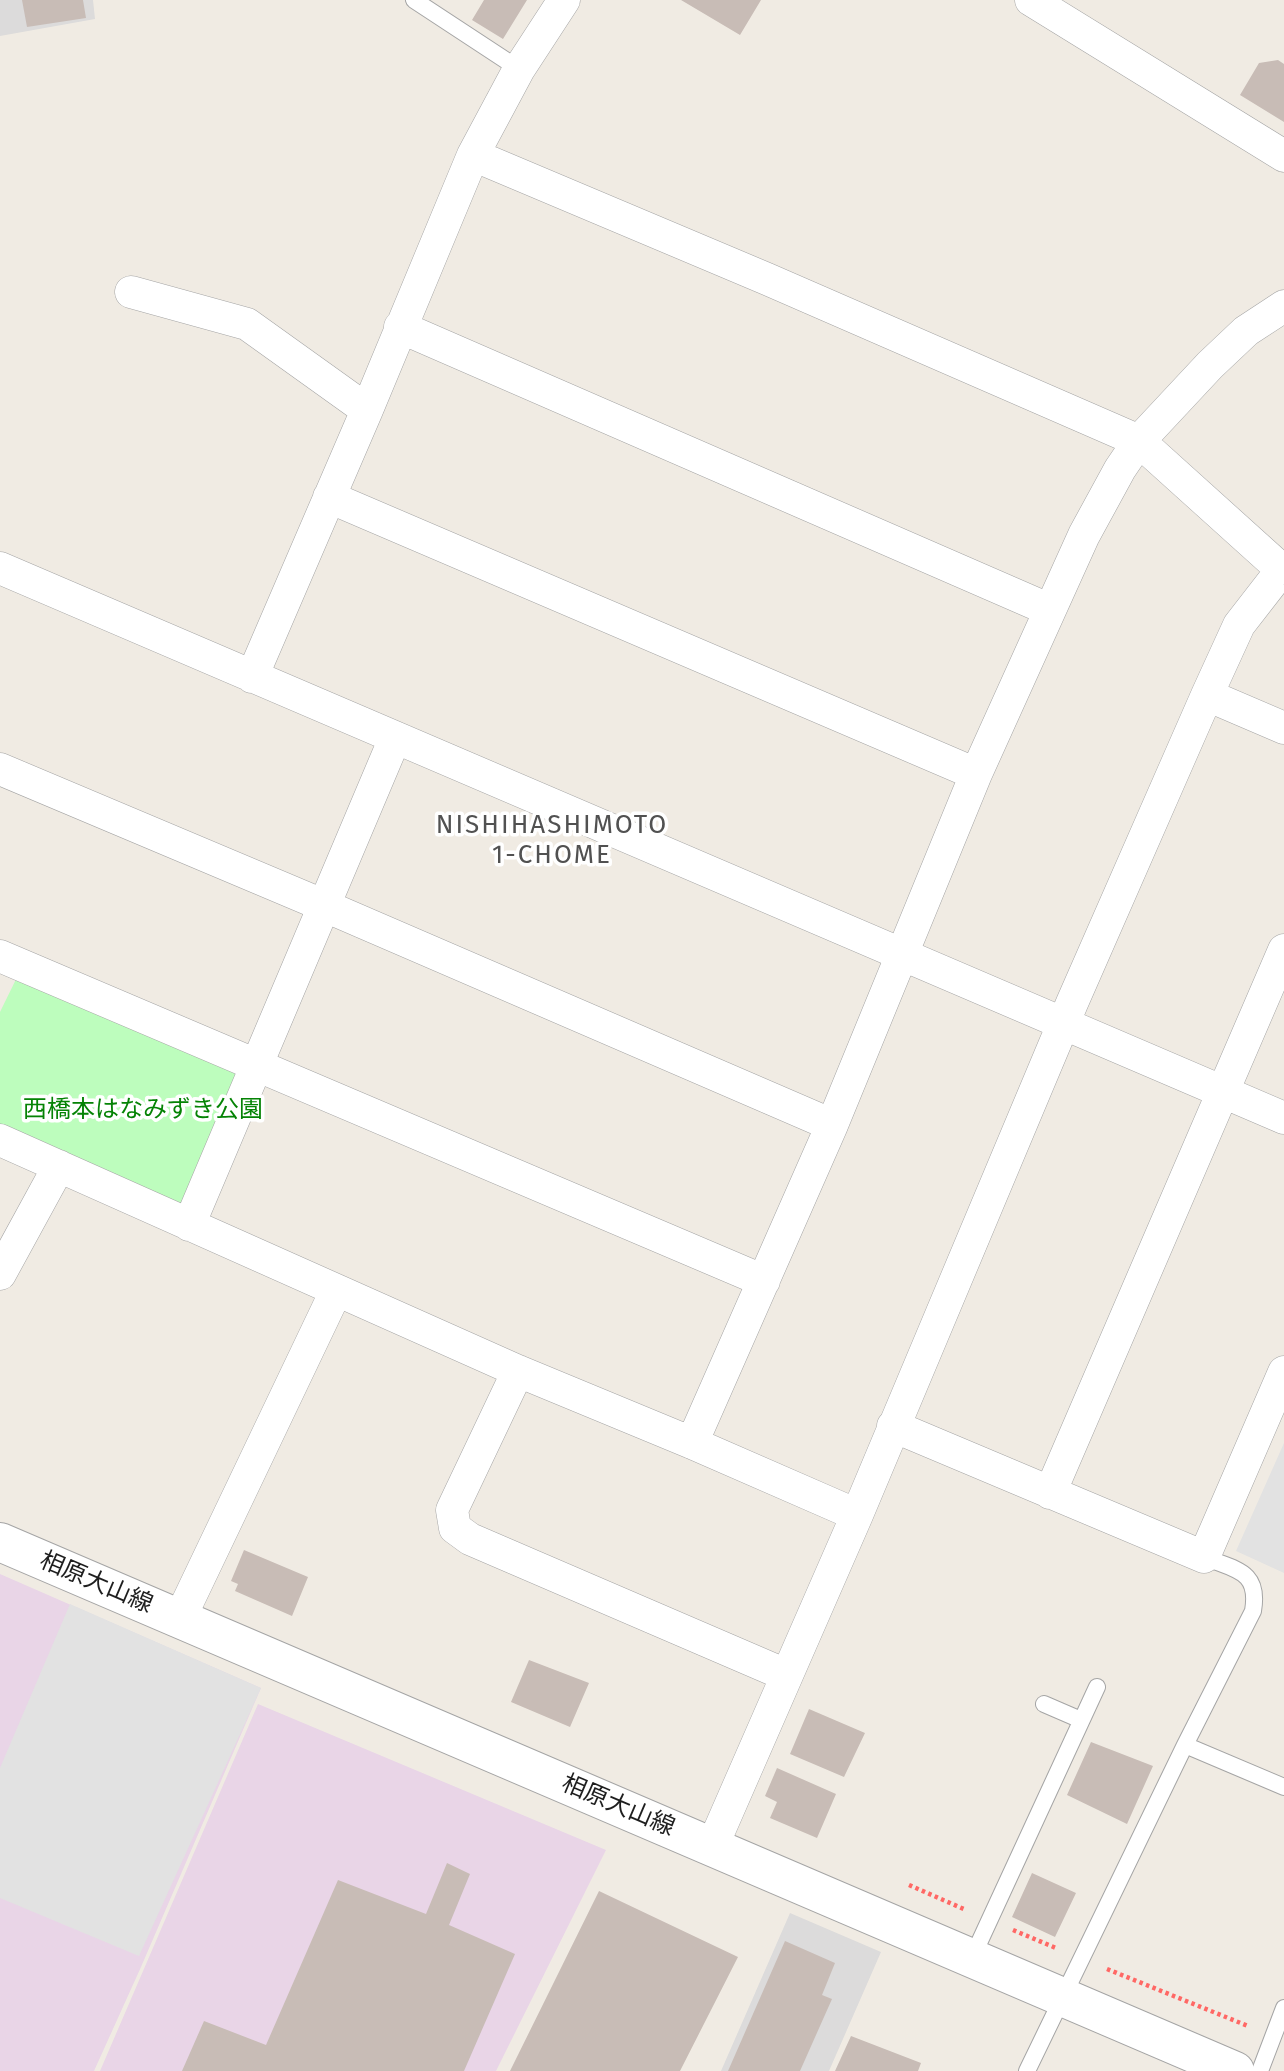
<!DOCTYPE html>
<meta charset="utf-8">
<style>
body{margin:0}
canvas{display:block;background:#f0ebe3}
</style>
<canvas width="1284" height="2071"></canvas>
<script>
const context = document.querySelector('canvas').getContext('2d');
context.lineJoin = 'round';
function paint(path, color) { context.fillStyle = color; context.fill(path, 'evenodd'); }
function trace(path, color, width, dash) { context.strokeStyle = color; context.lineWidth = width; context.lineCap = dash ? 'butt' : 'round'; context.setLineDash(dash || []); context.stroke(path); }
function label(font, color, halo, rows, align = 'center') {
  context.font = font + ' "Fira Sans","Noto Sans JP",sans-serif'; context.lineWidth = 7; context.setLineDash([]); context.textBaseline = 'middle'; context.strokeStyle = halo; context.fillStyle = color; for (const [text, x, y, turn = 0] of rows) {
    context.save(); context.translate(x, y); context.rotate((+turn || 0) * Math.PI / 180); context.textAlign = isNaN(turn) ? turn : align; if (halo) context.strokeText(text, 0, 0); context.fillText(text, 0, 0); context.restore();
  }
}
paint(new Path2D(`
 M 0,0 L 93,0 L 95,19 L 0,36 Z
 M 790,1913 L 881,1952 L 829,2071 L 721,2071 Z`), '#dcdbdb');
paint(new Path2D(`
 M 0,1574 L 261,1688 L 141,1967 L 94,2071 L 0,2071 Z
 M 258,1704 L 606,1850 L 496,2071 L 100,2071 Z`), '#e9d5e7');
paint(new Path2D(`
 M 23,965 L 255,1065 L 189,1225 L 0,1140 L 0,1012 Z`), '#bdfdbd');
paint(new Path2D(`
 M 1284,1443 L 1284,1573 L 1236,1551 Z
 M 70,1604 L 261,1688 L 139,1956 L 0,1898 L 0,1768 Z`), '#e2e2e2');
paint(new Path2D(`
 M 22,0 L 83,0 L 86,18 L 27,27 Z
 M 484,0 L 527,0 L 503,39 L 472,20 Z
 M 681,0 L 761,0 L 740,35 Z
 M 1278,60 L 1284,64 L 1284,122 L 1240,95 L 1259,63 Z
 M 244,1550 L 308,1577 L 292,1616 L 235,1591 L 238,1584 L 231,1581 Z
 M 529,1660 L 589,1683 L 570,1727 L 511,1702 Z
 M 809,1709 L 865,1733 L 844,1777 L 790,1754 Z
 M 1091,1742 L 1153,1766 L 1127,1824 L 1067,1795 Z
 M 777,1768 L 836,1794 L 817,1838 L 770,1818 L 777,1802 L 765,1796 Z
 M 447,1863 L 470,1874 L 449,1925 L 515,1954 L 464,2071 L 182,2071 L 204,2021 L 266,2045 L 338,1880 L 426,1914 Z
 M 1032,1873 L 1076,1893 L 1055,1937 L 1012,1917 Z
 M 599,1891 L 738,1957 L 680,2071 L 510,2071 Z
 M 785,1941 L 835,1963 L 822,1995 L 832,1999 L 800,2071 L 728,2071 Z
 M 851,2036 L 921,2063 L 918,2071 L 835,2071 Z`), '#c8bcb6');
const service = new Path2D(`
 M 414,0 L 519,69
 M 1044,1704 L 1081,1720
 M 1185,1745 L 1284,1787
 M 972,1958 L 1097,1687
 M 1027,2071 L 1185,1745 L 1253,1611 C 1260,1570 1235,1570 1204,1557
 M 1260,2071 L 1284,2008`);
const minor = new Path2D(`
 M 1031,0 L 1284,156
 M 473,155 L 767,279 L 1139,441 L 1281,569
 M 131,292 L 247,324 L 367,410
 M 400,327 L 1050,610
 M 329,497 L 976,774
 M 0,568 L 1284,1118
 M 252,677 L 367,410 L 473,155 L 519,69 L 564,0
 M 1207,695 L 1284,728
 M 0,769 L 325,906 L 832,1125
 M 0,956 L 764,1281
 M 0,1140 L 518,1371 L 692,1443 L 857,1515
 M 189,1225 L 395,738
 M 0,1274 L 59,1166
 M 518,1371 L 452,1510 L 455,1528 L 470,1539 L 786,1675
 M 893,1426 L 1204,1557 L 1284,1372
 M 692,1443 L 832,1125 L 976,774 L 1084,535 L 1120,469 L 1139,441 L 1210,365 L 1246,331 L 1284,306
 M 1050,1493 L 1284,950
 M 180,1618 L 336,1291
 M 712,1847 L 857,1515 L 1072,1003 L 1207,695 L 1239,625 L 1284,567`);
const tertiary = new Path2D(`
 M 0,1542 L 1235,2071`);
trace(service, '#a5a5a5', 18);
trace(minor, '#a5a5a5', 33);
trace(tertiary, '#a5a5a5', 40);
trace(new Path2D(`
 M 909,1885 L 966,1910
 M 1013,1930 L 1056,1948
 M 1107,1969 L 1248,2026`), '#ff6865', 4.5, [3.5, 3.5]);
trace(service, '#fff', 16);
trace(minor, '#fff', 32);
trace(tertiary, '#fff', 38);
label('24px', '#058305', '#fff', [
 ["西橋本はなみずき公園",143,1110]
]);
label('24px', '#1e1e1e', '#fff', [
 ["相原大山線",96,1583,23],
 ["相原大山線",618,1806,23]
]);
context.letterSpacing = '2px';
label('26px', '#515151', '#fff', [
 ["NISHIHASHIMOTO",552,826],
 ["1-CHOME",552,856]
]);
context.letterSpacing = '0px';
</script>
